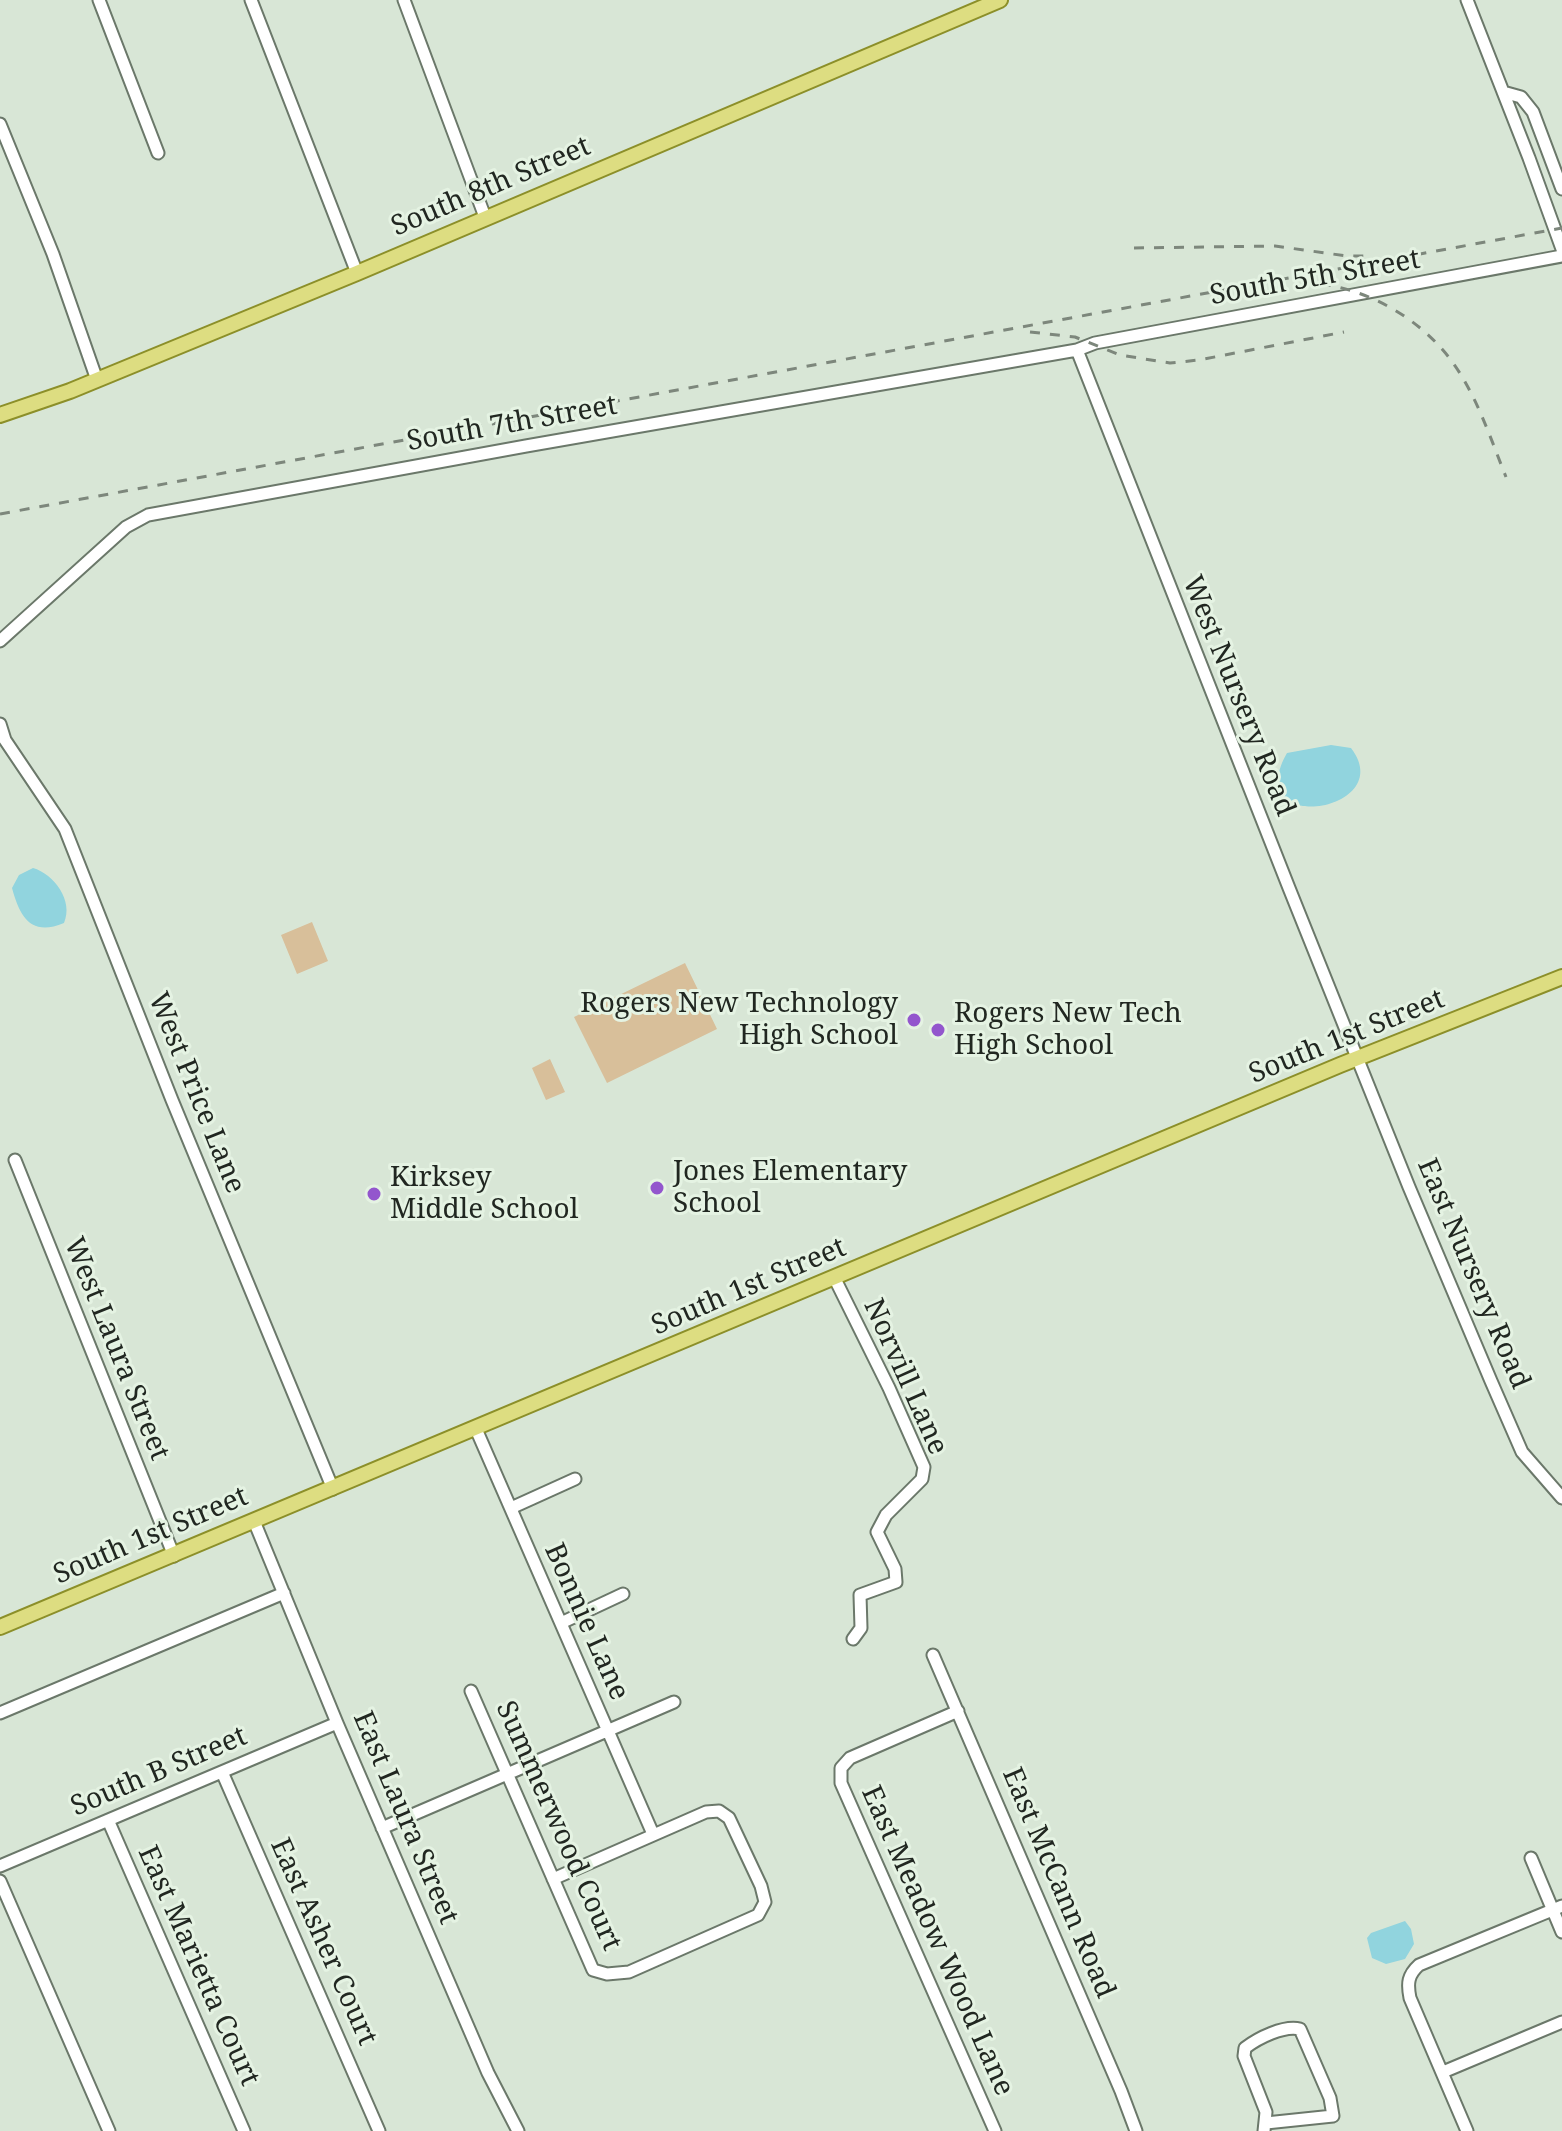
<!DOCTYPE html>
<style>
body{margin:0}
canvas{display:block;background:#d8e6d6}
</style>
<canvas width="1562" height="2131"></canvas>
<script>
const context = document.querySelector('canvas').getContext('2d');
context.lineJoin = 'round';
function paint(path, color) { context.fillStyle = color; context.fill(path, 'evenodd'); }
function trace(path, color, width, dash) { context.strokeStyle = color; context.lineWidth = width; context.lineCap = dash ? 'butt' : 'round'; context.setLineDash(dash || []); context.stroke(path); }
function label(font, color, halo, rows, align = 'center') {
  context.font = font + ' "Noto Serif",serif'; context.lineWidth = 6; context.setLineDash([]); context.textBaseline = 'middle'; context.strokeStyle = halo; context.fillStyle = color; for (const [text, x, y, turn = 0] of rows) {
    context.save(); context.translate(x, y); context.rotate((+turn || 0) * Math.PI / 180); context.textAlign = isNaN(turn) ? turn : align; if (halo) context.strokeText(text, 0, 0); context.fillText(text, 0, 0); context.restore();
  }
}
paint(new Path2D(`
 M 312,922 L 328,961 L 297,974 L 281,935 Z
 M 685,963 L 717,1029 L 607,1083 L 574,1017 Z
 M 550,1059 L 565,1092 L 546,1100 L 532,1068 Z`), '#d8bf9a');
paint(new Path2D(`
 M 1331,745 L 1351,748 C 1400,812 1239,837 1287,753 Z
 M 33,868 C 54,874 74,901 64,923 C 31,937 20,917 12,888 L 19,875 Z
 M 1405,1921 L 1411,1929 L 1414,1944 L 1405,1959 L 1386,1964 L 1372,1958 L 1367,1938 L 1371,1933 Z`), '#91d4de');
const minor = new Path2D(`
 M 99,0 L 158,153
 M 251,0 L 357,273
 M 404,0 L 485,217
 M 1467,0 L 1529,158 L 1562,249
 M 1503,92 L 1521,97 L 1533,112 L 1562,189
 M 0,124 L 53,254 L 97,380
 M 1077,350 L 1289,888 L 1409,1187 L 1491,1381 L 1522,1452 L 1562,1498
 M 0,641 L 126,527 L 148,515 L 526,446 L 1077,350 L 1095,343 L 1562,256
 M 0,724 L 5,740 L 65,829 L 172,1100 L 333,1489
 M 15,1160 L 174,1556
 M 835,1279 L 889,1388 L 924,1467 L 922,1479 L 886,1515 L 877,1532 L 895,1569 L 896,1582 L 860,1595 L 861,1628 L 853,1639
 M 476,1429 L 653,1834
 M 511,1508 L 575,1479
 M 254,1521 L 337,1723 L 488,2073 L 518,2131
 M 561,1623 L 623,1594
 M 933,1655 L 1121,2091 L 1136,2131
 M 471,1691 C 511,1784 552,1877 593,1970 L 607,1974 L 629,1972 L 758,1915 L 765,1902 L 761,1886 L 729,1818 L 719,1811 L 706,1812 L 553,1879
 M 958,1711 L 850,1758 L 841,1768 L 841,1783 L 995,2131
 M 0,1713 L 284,1593
 M 222,1772 L 379,2131
 M 108,1820 L 244,2131
 M 382,1828 L 674,1702
 M 1531,1858 L 1562,1932
 M 0,1866 L 337,1723
 M 0,1881 L 109,2131
 M 1443,2072 L 1562,2022
 M 1264,2131 L 1266,2112 L 1244,2056 L 1245,2048 C 1258,2038 1284,2025 1300,2029 L 1330,2098 L 1333,2116 L 1266,2123
 M 1467,2131 L 1410,1998 C 1407,1983 1408,1975 1419,1965 L 1562,1906`);
const major = new Path2D(`
 M 0,415 L 70,391 L 357,273 L 1000,0
 M 0,1627 L 1340,1065 L 1562,977`);
trace(minor, '#6b786a', 15);
trace(major, '#8c8f29', 18);
trace(minor, '#fff', 11);
trace(major, '#dddd81', 14);
trace(new Path2D(`
 M 1134,248 L 1275,246 L 1347,256 L 1365,256
 M 1301,282 C 1364,284 1428,320 1461,375 C 1480,406 1492,442 1506,477
 M 1030,332 L 1075,337 L 1120,355 L 1170,363 L 1199,360 L 1344,332
 M 0,514 L 1562,228`), '#7d877c', 3, [10, 10]);
for (const [x, y, r, color] of [
 [914,1020,8,"#9356cd"],
 [938,1030,8,"#9356cd"],
 [657,1188,8,"#9356cd"],
 [374,1194,8,"#9356cd"]
]) { const dot = new Path2D(); dot.arc(x, y, r, 0, 2 * Math.PI); context.fillStyle = color; context.fill(dot); trace(dot, '#e5f3e3', 3); }
label('28px', '#212721', '#e5f3e3', [
 ["South 8th Street",491,187,-23],
 ["South 5th Street",1315,278,-10],
 ["South 7th Street",512,424,-10],
 ["West Nursery Road",1238,696,68],
 ["South 1st Street",1347,1037,-22],
 ["West Price Lane",196,1093,68],
 ["East Nursery Road",1473,1274,67],
 ["South 1st Street",749,1287,-23],
 ["West Laura Street",116,1349,68],
 ["Norvill Lane",905,1377,66],
 ["South 1st Street",151,1536,-23],
 ["Bonnie Lane",586,1622,66],
 ["South B Street",159,1772,-23],
 ["East Laura Street",405,1818,67],
 ["Summerwood Court",558,1826,66],
 ["East McCann Road",1058,1883,67],
 ["East Meadow Wood Lane",937,1941,66],
 ["East Asher Court",323,1942,66],
 ["East Marietta Court",198,1966,66]
]);
label('28px', '#212721', '#e5f3e3', [
 ["Rogers New Technology",898,1004,"right"],
 ["High School",898,1036,"right"],
 ["Rogers New Tech",954,1014],
 ["High School",954,1046],
 ["Jones Elementary",673,1172],
 ["School",673,1204],
 ["Kirksey",390,1178],
 ["Middle School",390,1210]
], 'left');
</script>
